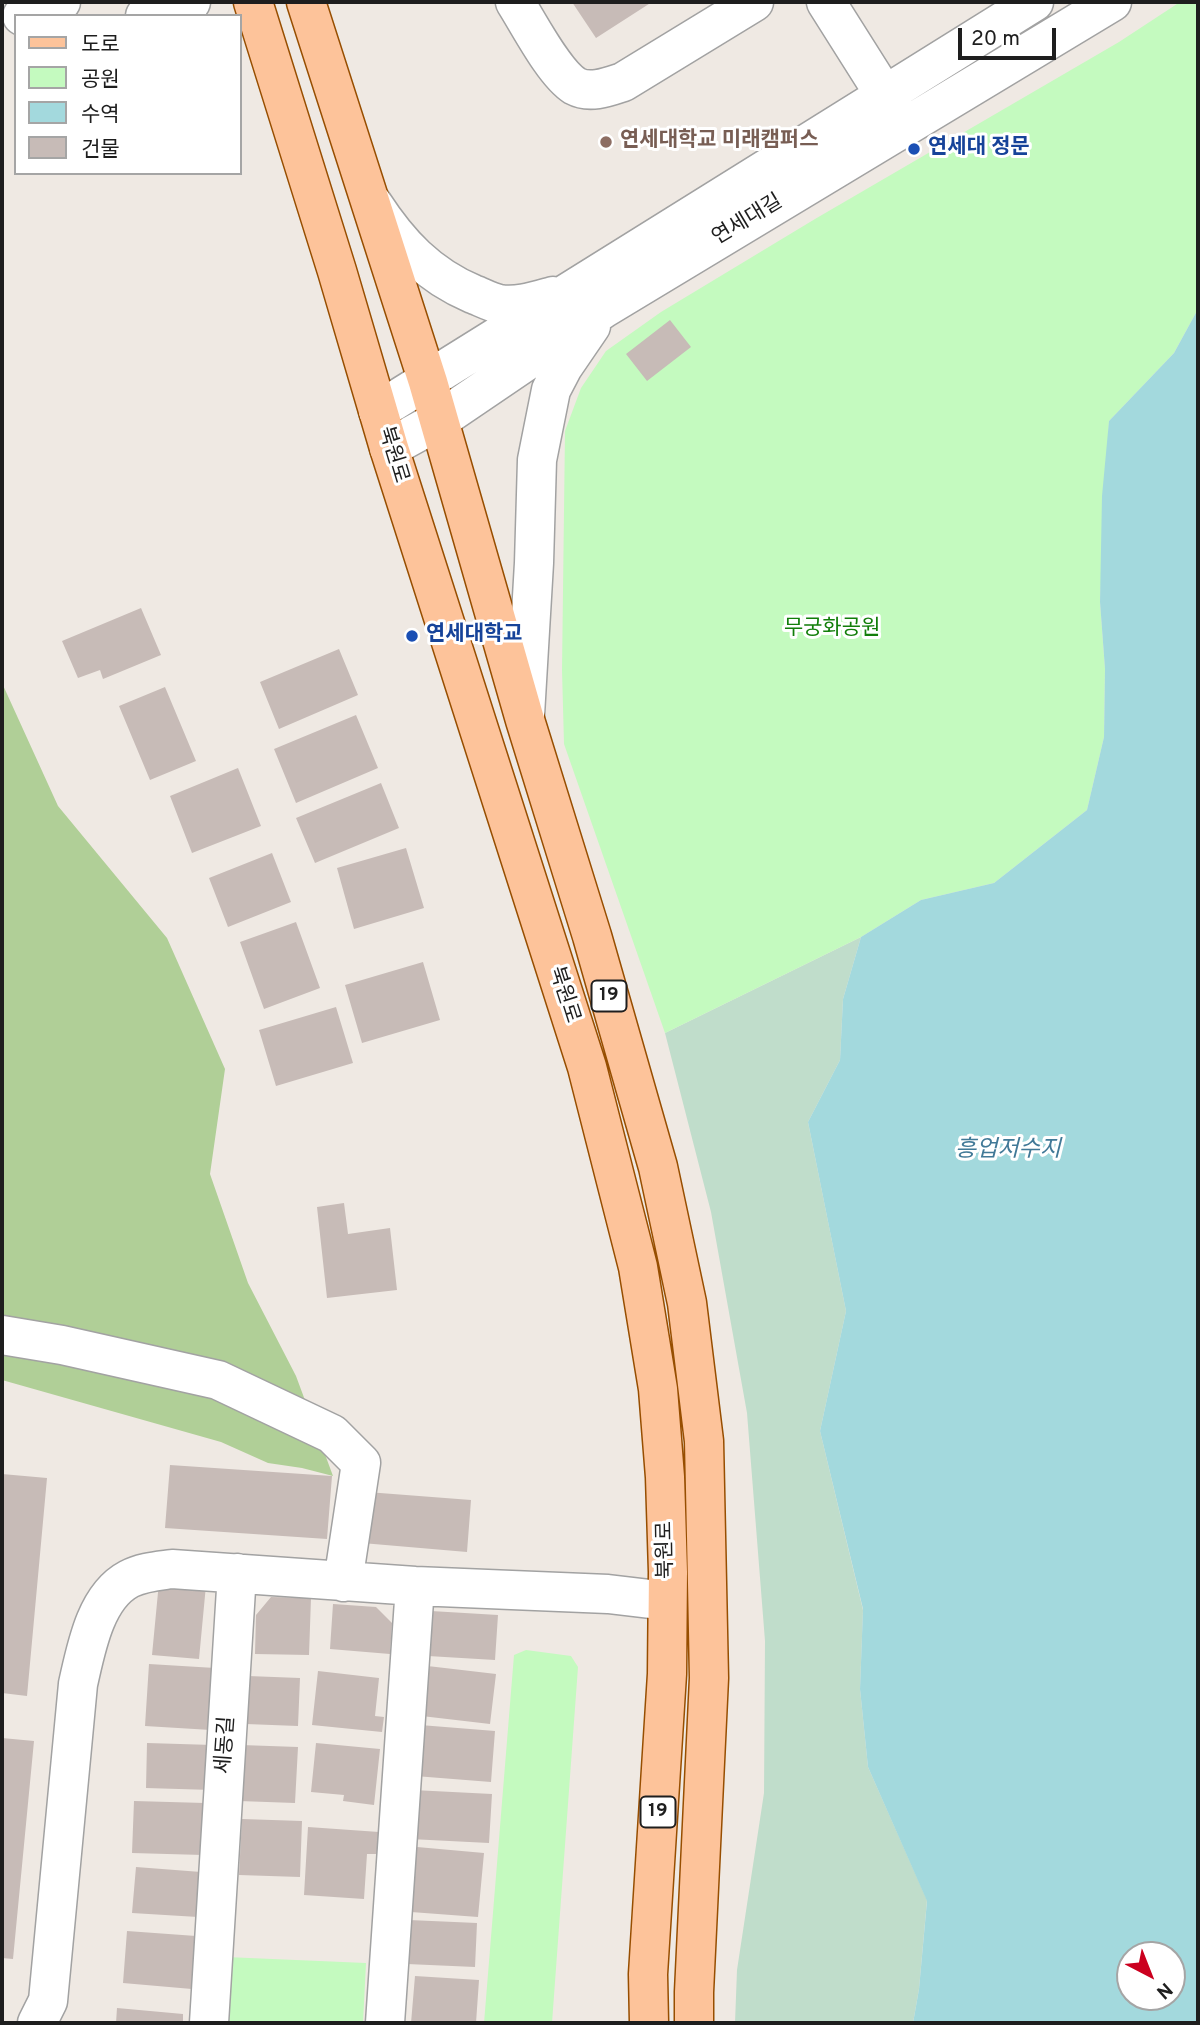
<!DOCTYPE html>
<meta charset="utf-8">
<style>
body{margin:0}
#map{position:relative;width:1200px;height:2025px;overflow:hidden;background:#efe9e3;font-family:Overpass,"Noto Sans KR",sans-serif}
canvas{display:block}
.frame{position:absolute;inset:0;border:4px solid #1e1e1e;pointer-events:none}
.legend{position:absolute;left:14px;top:14px;width:228px;height:161px;box-sizing:border-box;background:#fff;border:2px solid #a5a5a5;margin:0;padding:9px 12px;list-style:none;font-size:21px;color:#1e1e1e}
.legend li{display:flex;align-items:center;gap:14px;height:35px}
.legend b{width:35px;border:2px solid #a5a5a5}
.north{position:absolute;left:1116px;top:1941px;width:70px;height:70px;box-sizing:border-box;background:#fff;border:2px solid #a5a5a5;border-radius:50%;rotate:138deg;font-size:19px;font-weight:700;line-height:28px;text-align:center;color:#1e1e1e}
.north::after{content:'';display:block;margin:auto;width:24px;height:32px;background:#cb001f;clip-path:polygon(50% 0,100% 100%,50% 72%,0 100%)}
.scale{position:absolute;left:958px;top:28px;width:98px;height:32px;box-sizing:border-box;border:4px solid #1e1e1e;border-top:0;padding-left:9px;font-size:21px;line-height:24px;white-space:nowrap;color:#1e1e1e;-webkit-text-stroke:5px #fff;paint-order:stroke}
</style>
<div id="map">
<canvas width="1200" height="2025"></canvas>
<div class="frame"></div>
<ul class="legend">
<li><b style="height:9px;background:#fdc39a"></b>도로</li>
<li><b style="height:19px;background:#c4fabf"></b>공원</li>
<li><b style="height:19px;background:#a3d9dd"></b>수역</li>
<li><b style="height:19px;background:#c7bbb7"></b>건물</li>
</ul>
<div class="north">N</div>
<div class="scale">20 m</div>
</div>
<script>
const context = document.querySelector('canvas').getContext('2d');
context.lineJoin = 'round';
function paint(path, color) { context.fillStyle = color; context.fill(path, 'evenodd'); }
function trace(path, color, width, dash) { context.strokeStyle = color; context.lineWidth = width; context.lineCap = dash ? 'butt' : 'round'; context.setLineDash(dash || []); context.stroke(path); }
function label(font, color, halo, rows, align = 'center') {
  context.font = font + ' Overpass,"Noto Sans KR",sans-serif'; context.lineWidth = 6; context.setLineDash([]); context.textBaseline = 'middle'; context.strokeStyle = halo; context.fillStyle = color; for (const [text, x, y, turn = 0] of rows) {
    context.save(); context.translate(x, y); context.rotate((+turn || 0) * Math.PI / 180); context.textAlign = isNaN(turn) ? turn : align; if (halo) context.strokeText(text, 0, 0); context.fillText(text, 0, 0); context.restore();
  }
}
paint(new Path2D(`
 M 2,683 L 58,806 L 167,938 L 225,1069 L 210,1174 L 248,1283 L 296,1376 L 333,1476 L 302,1468 L 268,1463 L 221,1442 L 2,1380 Z`), '#b0cf97');
paint(new Path2D(`
 M 861,937 L 843,999 L 840,1060 L 808,1122 L 846,1311 L 820,1431 L 863,1610 L 860,1689 L 868,1767 L 927,1900 L 919,1989 L 913,2023 L 735,2023 L 737,1970 L 764,1793 L 765,1641 L 747,1413 L 711,1212 L 665,1033 Z`), '#c0ddcb');
paint(new Path2D(`
 M 1180,2 L 1198,2 L 1198,309 L 1174,353 L 1109,421 L 1100,602 L 1105,669 L 1104,737 L 1087,810 L 994,883 L 921,900 L 861,937 L 665,1033 L 564,744 L 562,670 L 565,431 L 581,388 L 606,351 L 661,312 L 815,219 L 1119,42 Z
 M 526,1650 L 571,1656 L 578,1667 L 552,2023 L 484,2023 L 514,1655 Z
 M 226,1957 L 366,1963 L 363,2023 L 222,2023 Z`), '#c4fabf');
paint(new Path2D(`
 M 1198,309 L 1198,2023 L 913,2023 L 919,1989 L 927,1901 L 868,1767 L 860,1689 L 863,1609 L 820,1431 L 846,1311 L 808,1122 L 840,1060 L 843,999 L 861,937 L 921,900 L 994,883 L 1087,810 L 1104,737 L 1105,669 L 1100,602 L 1102,496 L 1109,421 L 1174,353 ZM 1130,1955 L 1172,1955 L 1172,1997 L 1130,1997 Z`), '#a3d9dd');
paint(new Path2D(`
 M 572,2 L 652,2 L 596,38 Z
 M 670,320 L 691,347 L 647,381 L 626,354 Z
 M 141,608 L 161,655 L 103,679 L 100,670 L 78,678 L 62,641 Z
 M 339,649 L 358,695 L 279,729 L 260,682 Z
 M 165,687 L 196,761 L 150,780 L 119,706 Z
 M 356,715 L 378,768 L 296,803 L 274,749 Z
 M 238,768 L 261,826 L 192,853 L 170,796 Z
 M 381,783 L 399,828 L 315,863 L 296,818 Z
 M 406,848 L 424,908 L 354,929 L 337,868 Z
 M 272,853 L 291,902 L 228,927 L 209,878 Z
 M 296,922 L 320,988 L 264,1009 L 240,942 Z
 M 423,962 L 440,1020 L 362,1043 L 345,985 Z
 M 336,1007 L 353,1063 L 276,1086 L 259,1030 Z
 M 344,1203 L 348,1234 L 390,1228 L 397,1290 L 327,1298 L 317,1207 Z
 M 170,1465 L 332,1476 L 327,1539 L 165,1528 Z
 M 2,1474 L 47,1478 L 27,1696 L 2,1693 Z
 M 367,1492 L 471,1500 L 467,1552 L 362,1543 Z
 M 159,1582 L 206,1585 L 199,1659 L 152,1655 Z
 M 271,1597 L 311,1598 L 309,1655 L 255,1654 L 256,1615 Z
 M 333,1604 L 376,1607 L 392,1623 L 390,1654 L 330,1649 Z
 M 431,1611 L 498,1615 L 495,1660 L 428,1656 Z
 M 149,1664 L 215,1668 L 211,1730 L 145,1726 Z
 M 419,1665 L 496,1674 L 490,1724 L 413,1715 Z
 M 318,1671 L 379,1678 L 375,1716 L 384,1717 L 382,1732 L 312,1725 Z
 M 248,1676 L 300,1678 L 298,1726 L 246,1724 Z
 M 420,1725 L 495,1731 L 491,1782 L 415,1776 Z
 M 2,1738 L 34,1741 L 13,1959 L 2,1958 Z
 M 147,1743 L 213,1745 L 212,1790 L 146,1788 Z
 M 316,1743 L 380,1749 L 374,1805 L 343,1801 L 344,1795 L 311,1792 Z
 M 241,1745 L 298,1747 L 295,1803 L 239,1801 Z
 M 413,1790 L 492,1794 L 489,1843 L 410,1839 Z
 M 134,1801 L 205,1803 L 203,1855 L 132,1853 Z
 M 242,1819 L 302,1821 L 300,1877 L 239,1875 Z
 M 308,1827 L 379,1832 L 378,1854 L 367,1854 L 364,1899 L 304,1895 Z
 M 417,1847 L 484,1853 L 478,1917 L 411,1912 Z
 M 136,1867 L 201,1872 L 198,1917 L 132,1913 Z
 M 409,1920 L 477,1923 L 475,1967 L 407,1964 Z
 M 127,1931 L 196,1936 L 192,1989 L 123,1983 Z
 M 415,1976 L 479,1980 L 476,2023 L 411,2023 Z
 M 117,2008 L 183,2014 L 183,2023 L 116,2023 Z`), '#c7bbb7');
const minor = new Path2D(`
 M 515,2 C 529,24 554,73 575,86 C 590,94 608,87 623,82 L 754,2
 M 826,2 L 898,116
 M 22,16 L 61,2
 M 145,16 L 191,2
 M 373,204 C 399,244 428,275 473,294 C 481,297 490,302 499,304 C 517,307 535,301 553,296
 M 378,411 L 1034,2
 M 389,448 L 438,421 L 603,309 L 1112,2
 M 525,715 L 534,563 L 537,460 L 551,390 L 563,367 L 591,326
 M 2,1335 L 62,1345 L 218,1380 L 332,1434 L 361,1463 L 343,1582
 M 37,2023 L 48,2001 L 78,1684 C 86,1649 95,1597 129,1579 C 142,1572 157,1571 172,1569 L 415,1586 L 608,1594 L 667,1601
 M 209,2023 L 237,1573
 M 385,2023 L 415,1586`);
const major = new Path2D(`
 M 253,2 L 337,271 L 389,448 L 587,1067 L 638,1267 L 658,1389 L 665,1477 L 668,1572 L 667,1674 L 648,1974 L 649,2023
 M 306,2 L 428,382 L 525,720 L 592,936 L 658,1167 L 687,1303 L 704,1441 L 709,1678 L 694,1992 L 694,2023`);
trace(minor, '#a2a2a2', 41);
trace(major, '#974e00', 41);
trace(minor, '#fff', 38);
trace(major, '#fdc39a', 38);
for (const [x, y, r, color] of [
 [606,142,7,"#8d6e63"],
 [914,149,7,"#1a4fb4"],
 [412,636,7,"#1a4fb4"]
]) { const dot = new Path2D(); dot.arc(x, y, r, 0, 2 * Math.PI); context.fillStyle = color; context.fill(dot); trace(dot, '#fff', 2.5); }
for (const [x, y, w] of [
 [609,996,35],
 [658,1812,35]
]) { const box = new Path2D(); box.roundRect(x - w / 2, y - 15.5, w, 31, 5); context.fillStyle = '#fff'; context.fill(box); trace(box, '#1e1e1e', 2); }
label('bold 19px', '#1e1e1e', null, [
 ["19",609,996],
 ["19",658,1812]
]);
label('bold 21px', '#785e54', '#fff', [
 ["연세대학교 미래캠퍼스",620,142]
], 'left');
label('bold 21px', '#164399', '#fff', [
 ["연세대 정문",928,149],
 ["연세대학교",426,636]
], 'left');
label('21px', '#1e1e1e', '#fff', [
 ["연세대길",748,221,-31],
 ["북원로",392,455,73],
 ["북원로",563,995,72],
 ["북원로",667,1550,-91],
 ["세동길",227,1745,-86]
]);
label('21px', '#127e0a', '#fff', [
 ["무궁화공원",832,630]
]);
label('italic 23px', '#417997', '#fff', [
 ["흥업저수지",1008,1151]
]);
</script>
